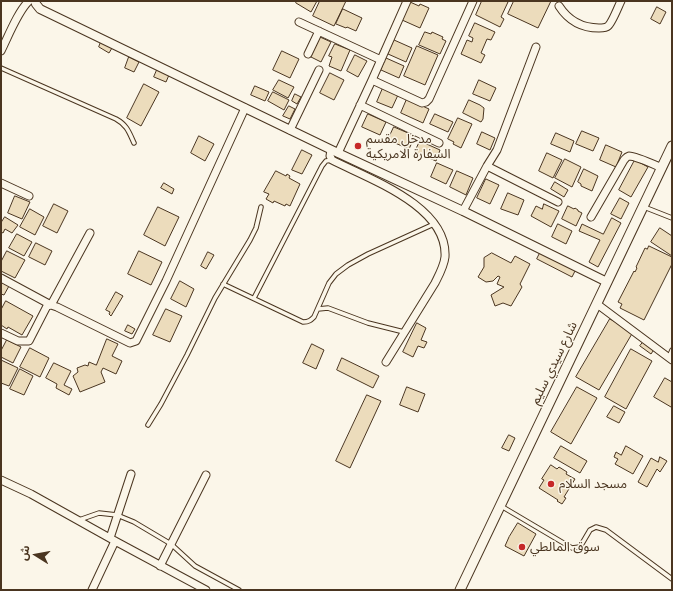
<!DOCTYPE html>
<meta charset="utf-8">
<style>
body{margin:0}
#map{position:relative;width:673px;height:591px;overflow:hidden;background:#fbf6e9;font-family:Montserrat,"Noto Sans Arabic",sans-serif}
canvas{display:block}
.frame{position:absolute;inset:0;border:2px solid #4a3520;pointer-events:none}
.north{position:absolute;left:16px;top:535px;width:40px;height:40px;-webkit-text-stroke:3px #fbf6e9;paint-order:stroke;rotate:281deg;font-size:11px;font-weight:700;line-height:16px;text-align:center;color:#4a3520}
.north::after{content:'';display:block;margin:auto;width:14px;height:18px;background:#4a3520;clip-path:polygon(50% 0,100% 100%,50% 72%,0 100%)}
</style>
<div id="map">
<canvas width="673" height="591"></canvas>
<div class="frame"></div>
<div class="north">ش</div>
</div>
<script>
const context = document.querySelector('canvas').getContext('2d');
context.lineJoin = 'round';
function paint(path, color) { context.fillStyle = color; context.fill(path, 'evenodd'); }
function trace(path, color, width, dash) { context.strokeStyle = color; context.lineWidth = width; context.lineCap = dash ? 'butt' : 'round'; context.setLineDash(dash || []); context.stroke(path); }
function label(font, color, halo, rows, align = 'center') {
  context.font = font + ' Montserrat,"Noto Sans Arabic",sans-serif'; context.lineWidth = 3; context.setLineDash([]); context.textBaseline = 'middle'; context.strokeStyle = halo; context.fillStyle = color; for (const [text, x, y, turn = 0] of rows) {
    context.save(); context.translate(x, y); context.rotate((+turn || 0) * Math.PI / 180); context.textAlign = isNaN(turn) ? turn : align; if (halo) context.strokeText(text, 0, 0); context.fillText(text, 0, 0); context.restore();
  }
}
const building = new Path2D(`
 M 297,1 L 317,1 L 311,12 L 296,3 Z
 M 320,1 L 346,1 L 334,26 L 313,16 Z
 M 482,1 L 505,1 L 508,2 L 501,17 L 504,19 L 500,27 L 476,15 Z
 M 514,1 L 551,1 L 538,28 L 508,14 Z
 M 410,2 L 419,6 L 420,4 L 429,8 L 420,28 L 402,20 Z
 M 657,7 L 666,12 L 660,24 L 651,19 Z
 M 343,9 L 362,18 L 356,31 L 347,27 L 346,28 L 336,24 Z
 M 475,23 L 495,32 L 491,40 L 487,39 L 481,53 L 485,55 L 481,63 L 461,54 L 467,40 L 472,42 L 473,38 L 469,36 Z
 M 425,32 L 431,34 L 432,32 L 443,37 L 442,39 L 446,41 L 440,54 L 419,45 Z
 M 320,37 L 331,42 L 321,62 L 311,57 Z
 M 394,40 L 412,48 L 406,62 L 388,54 Z
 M 101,42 L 112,48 L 109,53 L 99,47 Z
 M 335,44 L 350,50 L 341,71 L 329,66 L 332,57 L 329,56 Z
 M 417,46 L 438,55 L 425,85 L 404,76 Z
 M 282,51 L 299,59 L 290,78 L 273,70 Z
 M 355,55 L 367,61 L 358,77 L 347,71 Z
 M 129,57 L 139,62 L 134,72 L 125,68 Z
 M 386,58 L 404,66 L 399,78 L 381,70 Z
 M 157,70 L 169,75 L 166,82 L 154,77 Z
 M 330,73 L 344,80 L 334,100 L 320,93 Z
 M 279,80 L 294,87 L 288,98 L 273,90 Z
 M 479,80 L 496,88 L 490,101 L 473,94 Z
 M 144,84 L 159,92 L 141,126 L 127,118 Z
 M 255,86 L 269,92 L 265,101 L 251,95 Z
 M 383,88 L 398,95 L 392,108 L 377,102 Z
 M 273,92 L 289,100 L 284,110 L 268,101 Z
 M 295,94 L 301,97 L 297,104 L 292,101 Z
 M 407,99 L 429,109 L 423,123 L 401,113 Z
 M 469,100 L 480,105 L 484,108 L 483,119 L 481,122 L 463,113 Z
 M 289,106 L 295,109 L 290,119 L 283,116 Z
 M 368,114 L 386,122 L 380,135 L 362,127 Z
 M 435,114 L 453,122 L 448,132 L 430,124 Z
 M 458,118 L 472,124 L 461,148 L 453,144 L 454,142 L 448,139 Z
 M 394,127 L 415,136 L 409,149 L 388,140 Z
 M 582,131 L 599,138 L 593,151 L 576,144 Z
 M 482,132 L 495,138 L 490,150 L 477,144 Z
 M 556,133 L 574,141 L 570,152 L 551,144 Z
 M 199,136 L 214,144 L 205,161 L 191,153 Z
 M 420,141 L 440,150 L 436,161 L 415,152 Z
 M 606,145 L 622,152 L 616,167 L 600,160 Z
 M 302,150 L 312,155 L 302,174 L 292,170 Z
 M 547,153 L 562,160 L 553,178 L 539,171 Z
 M 565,159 L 581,167 L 572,187 L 555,178 Z
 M 635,160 L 648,167 L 631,197 L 619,190 Z
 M 437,163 L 453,170 L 446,184 L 431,177 Z
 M 584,169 L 598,176 L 592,191 L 581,186 L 581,184 L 578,182 Z
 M 276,171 L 286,176 L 287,174 L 290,176 L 289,178 L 300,184 L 290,206 L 286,204 L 285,206 L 274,201 L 273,203 L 266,199 L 269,194 L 264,192 Z
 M 457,171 L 473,178 L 466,195 L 450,187 Z
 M 486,179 L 499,185 L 490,204 L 477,198 Z
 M 555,182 L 568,190 L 564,197 L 551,189 Z
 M 164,183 L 174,189 L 172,194 L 161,188 Z
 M 508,193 L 524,200 L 518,215 L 501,209 Z
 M 15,196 L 30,202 L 22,219 L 8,213 Z
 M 620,198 L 629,203 L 621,219 L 611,214 Z
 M 54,204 L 68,211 L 57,233 L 43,226 Z
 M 544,204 L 559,211 L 551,227 L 531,216 L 536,206 L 542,209 Z
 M 568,206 L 574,209 L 575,208 L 578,210 L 578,211 L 582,213 L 576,226 L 562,219 Z
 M 158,207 L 179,217 L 165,246 L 144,235 Z
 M 30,209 L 44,217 L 35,235 L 20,227 Z
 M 5,217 L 18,225 L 12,233 L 5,229 L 3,233 L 1,232 L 1,223 Z
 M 612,218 L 621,223 L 598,267 L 589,262 L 600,240 L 579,231 L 582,224 L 603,234 Z
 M 558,224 L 572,231 L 566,244 L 552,237 Z
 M 660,228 L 672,236 L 672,256 L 651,242 Z
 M 17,234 L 32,242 L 24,256 L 9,248 Z
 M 36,243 L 52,251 L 45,265 L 29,257 Z
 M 649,246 L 672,257 L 672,264 L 644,320 L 620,308 L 622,304 L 618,302 L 634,271 L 635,272 L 637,268 L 636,267 L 645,248 L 647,249 Z
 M 7,251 L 25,260 L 15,278 L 1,271 L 1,262 Z
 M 139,251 L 162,262 L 151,285 L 128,274 Z
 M 208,252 L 214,255 L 206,269 L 201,266 Z
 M 492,253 L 511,263 L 515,256 L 530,264 L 520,284 L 522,287 L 511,306 L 503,303 L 495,306 L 491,295 L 504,287 L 497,284 L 500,277 L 498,276 L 493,281 L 486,282 L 478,277 L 484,267 L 484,258 Z
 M 540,253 L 576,269 L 572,277 L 537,259 Z
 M 180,281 L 194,289 L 186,307 L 171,299 Z
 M 1,282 L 9,286 L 4,295 L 1,294 Z
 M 116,292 L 123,296 L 111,316 L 109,314 L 110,312 L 106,310 Z
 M 6,301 L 33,316 L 22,335 L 8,327 L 7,329 L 1,325 L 1,310 Z
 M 166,309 L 182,316 L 170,342 L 153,335 Z
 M 610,319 L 633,332 L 599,390 L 576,377 Z
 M 417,323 L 426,328 L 421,340 L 427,342 L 424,348 L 418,346 L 413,357 L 403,352 Z
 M 128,325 L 135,329 L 132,334 L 125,331 Z
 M 107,339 L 118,344 L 112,356 L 122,361 L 116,374 L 103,368 L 101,372 L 105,382 L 80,392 L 73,376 L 78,372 L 77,368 L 85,365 L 88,366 L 89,362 L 96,365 Z
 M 7,340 L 21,347 L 13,363 L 1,357 L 1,351 Z
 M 644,341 L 655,348 L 651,354 L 640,346 Z
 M 312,344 L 324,350 L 316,369 L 303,363 Z
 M 30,348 L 49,358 L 40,377 L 20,367 Z
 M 631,349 L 652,361 L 626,409 L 605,397 Z
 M 342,358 L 379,376 L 373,388 L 337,370 Z
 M 1,360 L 18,368 L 9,386 L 1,383 Z
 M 54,363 L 71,371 L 64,385 L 72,389 L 69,395 L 56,388 L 57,384 L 46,378 Z
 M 20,369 L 33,376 L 24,395 L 10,389 Z
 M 665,378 L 672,382 L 672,406 L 671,407 L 654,397 Z
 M 407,387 L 425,394 L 418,412 L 400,405 Z
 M 577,387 L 597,398 L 571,444 L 551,432 Z
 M 367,395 L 381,401 L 350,468 L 336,461 Z
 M 614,406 L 625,412 L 619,423 L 607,417 Z
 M 509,435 L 515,438 L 509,451 L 502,448 Z
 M 561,446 L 587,461 L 580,473 L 554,458 Z
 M 626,446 L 643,456 L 633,474 L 615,464 L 618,459 L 614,457 L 616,452 L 621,455 Z
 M 660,457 L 667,461 L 660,472 L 657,469 L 647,487 L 638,482 L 651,458 L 658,462 Z
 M 551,465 L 557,469 L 559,467 L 567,472 L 566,474 L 575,479 L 564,497 L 566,498 L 562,504 L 557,501 L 558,500 L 539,488 L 544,480 L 542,479 Z
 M 518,523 L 536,534 L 524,556 L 505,546 L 509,537 Z`);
paint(building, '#ecdcbc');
trace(building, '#4a3520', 1);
const service = new Path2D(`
 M 1,68 L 116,119 C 127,125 129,132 134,143
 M 644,207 L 672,218
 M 223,284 L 303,322 C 309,322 311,320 314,317 L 329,283 L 336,274 L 348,265 L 368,254 L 434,224
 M 254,298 L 322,166 L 326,161 L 332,160
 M 318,309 L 328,308 L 368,323 L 404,332
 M 669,357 L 672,350
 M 148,425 L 161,404 L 187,355 L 215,298 L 250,240 L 256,228 L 261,207
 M 501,506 L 572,548 L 580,547 L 590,530 L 596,527 L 606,530 L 672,579
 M 79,520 L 99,513 L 117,515 L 134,522 L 171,544 L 195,566 L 239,590`);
const minor = new Path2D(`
 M 559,6 C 568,20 582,28 599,28 C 602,28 606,28 608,26 C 612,23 618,7 621,1
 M 299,22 L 381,60
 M 1,51 C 8,37 18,11 29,1
 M 308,54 L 319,31
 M 372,80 L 422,103 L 426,102 L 429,99 L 473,1
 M 360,105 L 439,143
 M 290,130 L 319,70
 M 331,150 L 330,156 L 332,160 C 369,179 448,206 445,257 C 444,266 439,275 435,283 L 386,362
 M 338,153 L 372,80 L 407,1
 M 487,166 L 558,202
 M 1,183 L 29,196
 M 463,211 L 487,166 L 497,150 L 536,47
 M 591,217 L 624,160 C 626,158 626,157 629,156 C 636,156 655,165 662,168
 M 1,278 L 51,305 L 90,233
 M 597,304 L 672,360
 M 1,333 L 18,341 L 29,341 L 47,306 L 51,305 L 57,307 L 130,343 L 136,341 L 166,281 L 245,108
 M 1,480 L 31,494 L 115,541 L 206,590
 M 110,538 L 131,474
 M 160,566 L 206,475
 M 92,590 L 115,541`);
const tertiary = new Path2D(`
 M 35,1 L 36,4 L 40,9 L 338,153 L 463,211 L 607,282`);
const secondary = new Path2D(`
 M 460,590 L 672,146`);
trace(service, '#4a3520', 5.5);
trace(minor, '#4a3520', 9);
trace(tertiary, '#4a3520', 10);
trace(secondary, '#4a3520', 11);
trace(service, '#fbf6e9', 3.5);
trace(minor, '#fbf6e9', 7);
trace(tertiary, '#fbf6e9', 8);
trace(secondary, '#fbf6e9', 9);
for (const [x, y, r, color] of [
 [358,146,4,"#c62828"],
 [551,484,4,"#c62828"],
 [522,547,4,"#c62828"]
]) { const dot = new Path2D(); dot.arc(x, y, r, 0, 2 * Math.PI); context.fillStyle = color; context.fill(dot); trace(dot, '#fbf6e9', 1.5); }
label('13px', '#4a3520', '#fbf6e9', [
 ["مدخل مقسم",366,139],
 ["السفارة الامريكية",366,154],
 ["مسجد السلام",559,484],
 ["سوق المالطي",530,547]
], 'left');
label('13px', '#4a3520', '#fbf6e9', [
 ["شارع سيدي سليم",554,363,-64]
]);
</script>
